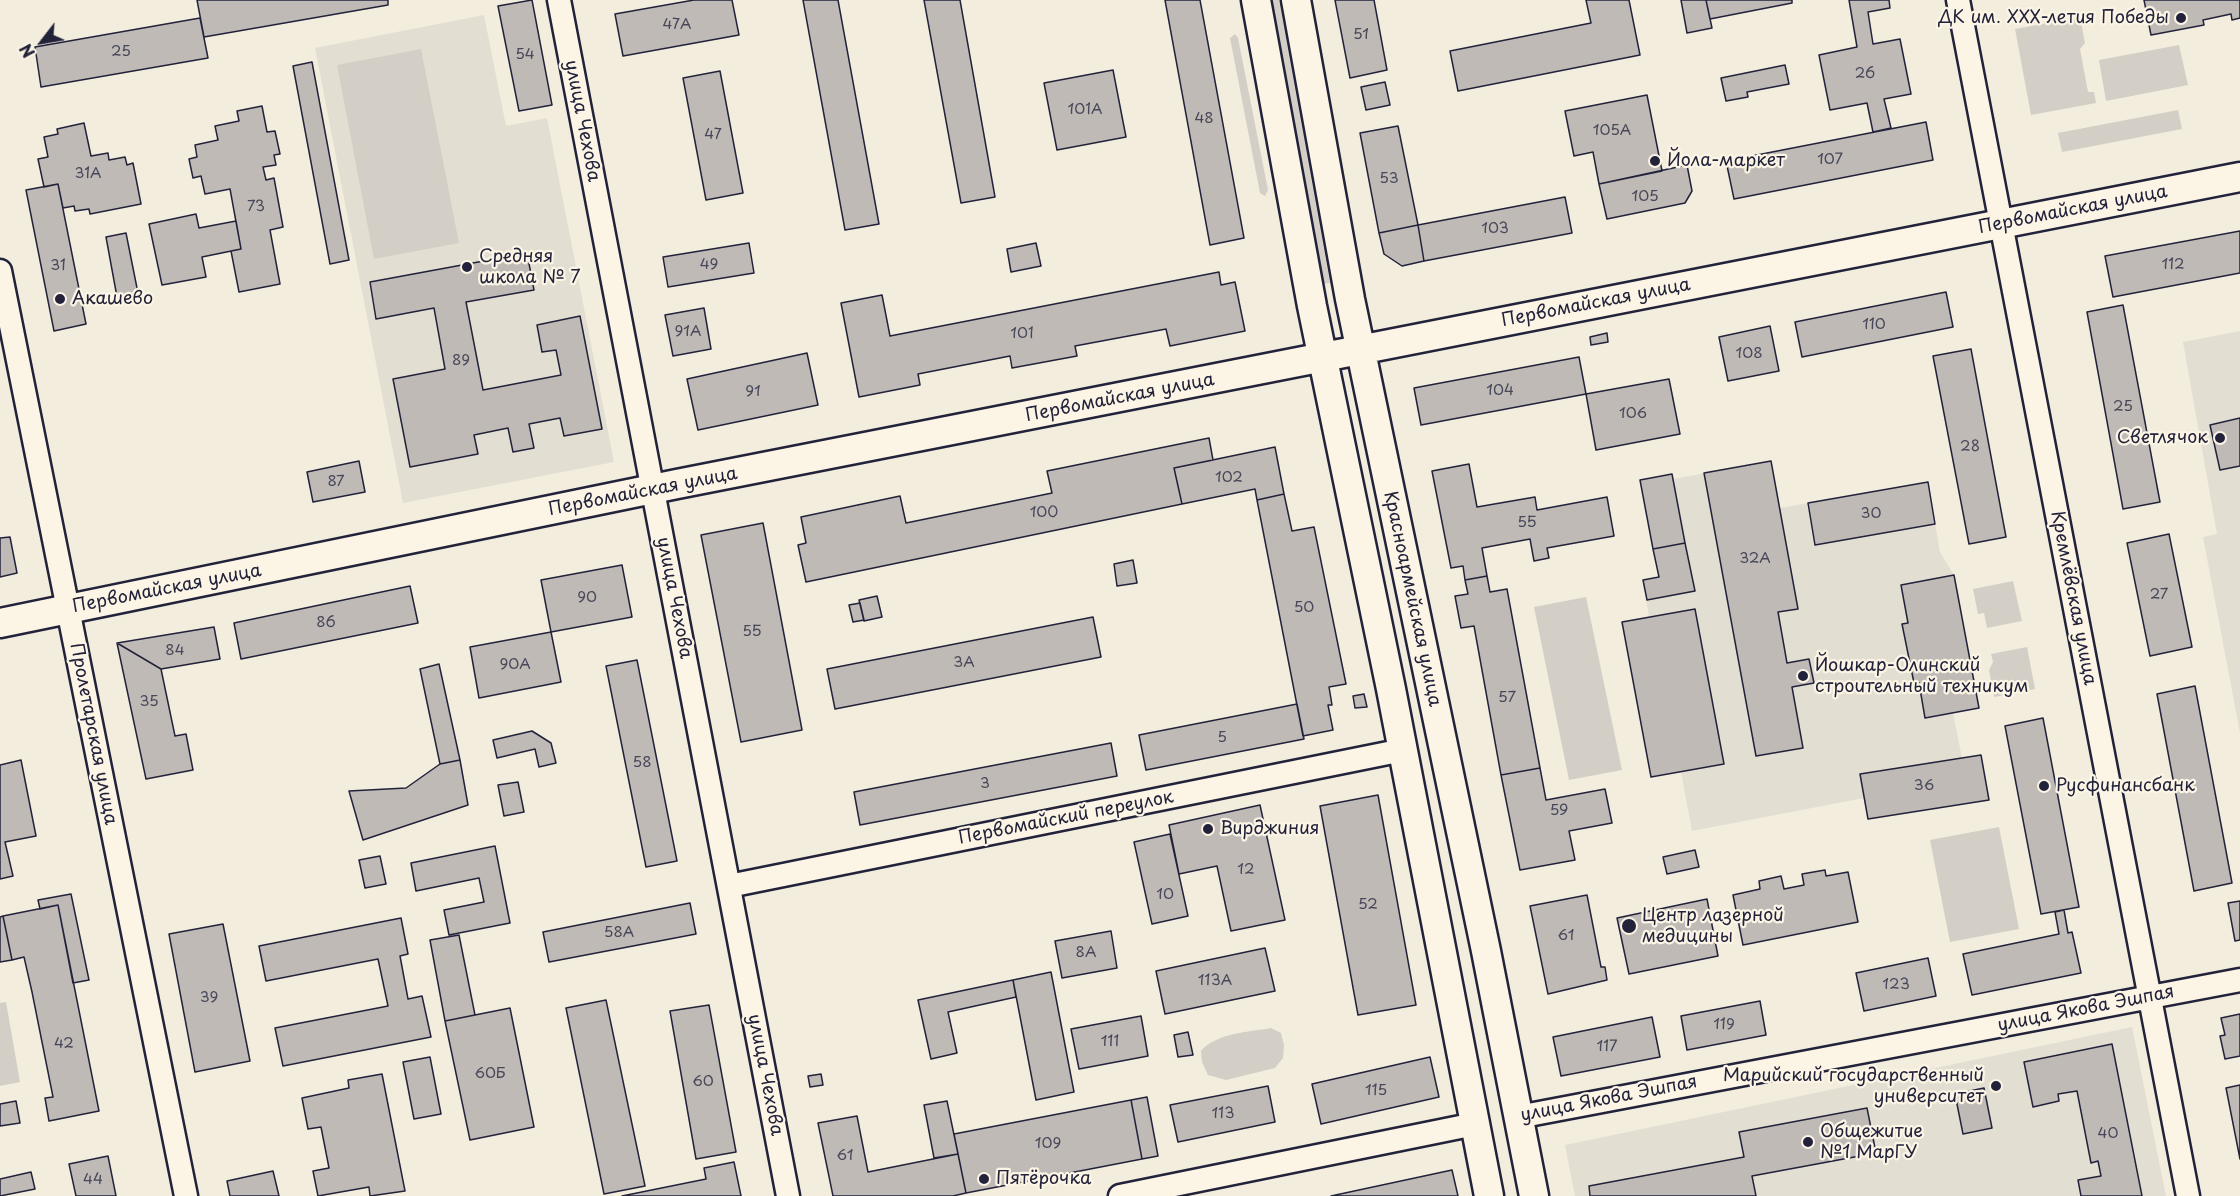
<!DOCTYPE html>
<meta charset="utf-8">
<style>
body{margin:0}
#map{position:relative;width:2240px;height:1196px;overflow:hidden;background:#f3edde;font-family:"Playpen Sans",sans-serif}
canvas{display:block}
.north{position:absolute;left:12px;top:12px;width:60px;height:60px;-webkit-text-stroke:4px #fcf5e5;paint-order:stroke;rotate:239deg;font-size:16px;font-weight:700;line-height:24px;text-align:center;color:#22223b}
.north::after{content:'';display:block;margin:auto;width:21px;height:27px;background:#22223b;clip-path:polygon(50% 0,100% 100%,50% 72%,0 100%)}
</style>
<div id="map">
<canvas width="2240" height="1196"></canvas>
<div class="north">N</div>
</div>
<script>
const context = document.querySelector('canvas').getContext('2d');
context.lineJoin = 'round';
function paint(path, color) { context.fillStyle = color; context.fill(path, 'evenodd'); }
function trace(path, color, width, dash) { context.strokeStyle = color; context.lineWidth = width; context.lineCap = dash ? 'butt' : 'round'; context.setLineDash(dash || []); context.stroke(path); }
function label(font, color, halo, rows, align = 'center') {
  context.font = font + ' "Playpen Sans",sans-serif'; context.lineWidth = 4.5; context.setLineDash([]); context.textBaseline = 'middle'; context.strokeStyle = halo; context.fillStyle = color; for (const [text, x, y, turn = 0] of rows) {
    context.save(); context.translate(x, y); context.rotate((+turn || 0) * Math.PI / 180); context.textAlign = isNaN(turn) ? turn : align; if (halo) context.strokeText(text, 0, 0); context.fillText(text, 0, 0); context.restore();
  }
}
paint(new Path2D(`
 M 484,15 L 506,126 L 547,118 L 614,462 L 403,503 L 315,48 Z
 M 2240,331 L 2240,733 L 2203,537 L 2217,534 L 2183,342 Z
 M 1771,461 L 1780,508 L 1928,482 L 1940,552 L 1954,575 L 1979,708 L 1953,713 L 1962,758 L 1861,774 L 1864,798 L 1692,831 L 1681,772 L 1651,777 L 1622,622 L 1649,617 L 1643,580 L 1659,577 L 1640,480 L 1673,479 Z
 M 2132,1027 L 2166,1196 L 1575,1196 L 1565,1145 Z`), '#e3ded2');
paint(new Path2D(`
 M 1272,0 L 1279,0 L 1330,283 L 1323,284 Z
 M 2080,17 L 2085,43 L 2080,49 L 2088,92 L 2094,92 L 2096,103 L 2031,115 L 2015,29 Z
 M 1235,34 L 1238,38 L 1268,190 L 1265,196 L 1260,193 L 1230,38 Z
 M 2179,45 L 2188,85 L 2106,101 L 2099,60 Z
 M 421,49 L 459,243 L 374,259 L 337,65 Z
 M 2178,110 L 2182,129 L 2062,152 L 2058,133 Z
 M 2013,581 L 2022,621 L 1987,628 L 1984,613 L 1978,614 L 1973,589 Z
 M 1586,597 L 1622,770 L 1569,780 L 1534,607 Z
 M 2027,647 L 2035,689 L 1994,697 L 1989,670 L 1993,662 L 1991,654 Z
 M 1999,827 L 2019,929 L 1950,942 L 1930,840 Z
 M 6,1002 L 20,1082 L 0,1086 L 0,1003 Z
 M 1271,1028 L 1281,1033 L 1284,1045 L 1283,1058 L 1275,1068 L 1226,1080 L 1208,1075 L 1202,1062 L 1201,1051 C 1216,1033 1249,1032 1271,1028 Z`), '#d4cfc6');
const building = new Path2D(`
 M 197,0 L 388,0 L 388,5 L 204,37 Z
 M 532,0 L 552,105 L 519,111 L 498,6 Z
 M 694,0 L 732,0 L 739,35 L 623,56 L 615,14 Z
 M 803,0 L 838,0 L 879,224 L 845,230 Z
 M 924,0 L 960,0 L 995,197 L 961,203 Z
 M 1165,0 L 1200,0 L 1244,238 L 1210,245 Z
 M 1335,0 L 1374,0 L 1387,70 L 1350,78 Z
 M 1586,0 L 1629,0 L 1640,55 L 1458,91 L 1450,51 L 1591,23 Z
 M 1681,0 L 1706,0 L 1712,28 L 1687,33 Z
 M 1706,0 L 1792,0 L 1792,3 L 1710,19 Z
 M 1849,0 L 1889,0 L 1890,8 L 1868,12 L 1873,44 L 1900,39 L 1911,94 L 1884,99 L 1891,128 L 1873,132 L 1867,103 L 1830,110 L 1819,55 L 1857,47 Z
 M 2144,0 L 2240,0 L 2240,18 L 2232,20 L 2231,14 L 2203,20 L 2204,25 L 2151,35 Z
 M 200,18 L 208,58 L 41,87 L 35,47 Z
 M 312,62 L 349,260 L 330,264 L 293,66 Z
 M 1785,65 L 1789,84 L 1747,92 L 1748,97 L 1726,101 L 1721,78 Z
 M 1113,70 L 1126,137 L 1057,150 L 1044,83 Z
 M 720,71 L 743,193 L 706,200 L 683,78 Z
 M 1385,82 L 1390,105 L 1366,110 L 1361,87 Z
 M 1647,95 L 1662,171 L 1599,184 L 1593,152 L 1574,156 L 1565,111 Z
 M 262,106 L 267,132 L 275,131 L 280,154 L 274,155 L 276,165 L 263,167 L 266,180 L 274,178 L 283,227 L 270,230 L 280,284 L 239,292 L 231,251 L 241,249 L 230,189 L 205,194 L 201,176 L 193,178 L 189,159 L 197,157 L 195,145 L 218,140 L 215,126 L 239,121 L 237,111 Z
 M 1926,122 L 1933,160 L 1734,199 L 1726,161 Z
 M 84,123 L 91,156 L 108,153 L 109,160 L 125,157 L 127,165 L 133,163 L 141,204 L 90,214 L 89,209 L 75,211 L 74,206 L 63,208 L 58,184 L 44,187 L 38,159 L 48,157 L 44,137 L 58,134 L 57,129 Z
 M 1398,126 L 1418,225 L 1379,233 L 1360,133 Z
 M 1687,165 L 1692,191 L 1685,203 L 1607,219 L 1599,184 Z
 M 58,184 L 86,324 L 54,331 L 26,190 Z
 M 1565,197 L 1572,233 L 1424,261 L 1418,225 Z
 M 196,214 L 199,228 L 236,221 L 241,249 L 202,257 L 206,277 L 162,285 L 149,224 Z
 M 1418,225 L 1424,261 L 1402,266 L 1384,254 L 1379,233 Z
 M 2240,231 L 2240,273 L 2113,297 L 2105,256 Z
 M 126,233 L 138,293 L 117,297 L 106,237 Z
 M 749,243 L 754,273 L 668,287 L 663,257 Z
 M 1036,243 L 1041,266 L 1011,272 L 1007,249 Z
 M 527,253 L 534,290 L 466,302 L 483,390 L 561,375 L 556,350 L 542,352 L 537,325 L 580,316 L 602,429 L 564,436 L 560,418 L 529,424 L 534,448 L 513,452 L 508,428 L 474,435 L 478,454 L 410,467 L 393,379 L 445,369 L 434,308 L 376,319 L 370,282 Z
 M 1219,272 L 1221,285 L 1235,282 L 1245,331 L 1170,346 L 1166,329 L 1075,346 L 1077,356 L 1012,368 L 1010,356 L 918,374 L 920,385 L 859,397 L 841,303 L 882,295 L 890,336 Z
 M 1946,292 L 1953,327 L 1802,357 L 1795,322 Z
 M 2123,305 L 2160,502 L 2123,509 L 2087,312 Z
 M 704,308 L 711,349 L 673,356 L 665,315 Z
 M 1770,326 L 1779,371 L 1728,381 L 1719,337 Z
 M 1607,333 L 1608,342 L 1591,345 L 1590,337 Z
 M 1971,349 L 2006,537 L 1969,544 L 1933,356 Z
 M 807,353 L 818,405 L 698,430 L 687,379 Z
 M 1579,357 L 1586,394 L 1421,425 L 1414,388 Z
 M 1669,379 L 1680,434 L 1596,450 L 1586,394 Z
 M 2240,418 L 2240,466 L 2220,470 L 2210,425 Z
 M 1209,438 L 1213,460 L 1174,468 L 1182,504 L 806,582 L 798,545 L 806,543 L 801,517 L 900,496 L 906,523 L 1052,493 L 1047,471 Z
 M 1275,447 L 1284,494 L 1257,500 L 1255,489 L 1182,504 L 1174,468 Z
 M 359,461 L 365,492 L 313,502 L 307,472 Z
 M 1771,461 L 1798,609 L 1778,612 L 1787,663 L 1809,659 L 1814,683 L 1792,687 L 1803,748 L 1756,756 L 1704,473 Z
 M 1469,464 L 1477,507 L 1535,497 L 1537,510 L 1607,497 L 1614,536 L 1547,548 L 1549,558 L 1534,561 L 1530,539 L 1482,548 L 1487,576 L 1465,580 L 1463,566 L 1451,568 L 1432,471 Z
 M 1672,474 L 1685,543 L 1653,549 L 1640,480 Z
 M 1928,482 L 1935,524 L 1815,545 L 1808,503 Z
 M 1284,494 L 1292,531 L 1314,527 L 1346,684 L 1329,687 L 1332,705 L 1328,705 L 1333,730 L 1303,736 L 1257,500 Z
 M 763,523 L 802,730 L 741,742 L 701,535 Z
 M 2169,534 L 2192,647 L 2150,656 L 2127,543 Z
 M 10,537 L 17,573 L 0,577 L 0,538 Z
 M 1685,543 L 1695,591 L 1647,600 L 1643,580 L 1659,577 L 1653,549 Z
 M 1133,560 L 1137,583 L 1117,586 L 1114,564 Z
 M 622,565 L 632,617 L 551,632 L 541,580 Z
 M 1954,575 L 1979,708 L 1925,718 L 1919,683 L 1914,683 L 1902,624 L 1908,623 L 1901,585 Z
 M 1487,576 L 1490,592 L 1507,589 L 1540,768 L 1501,775 L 1474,626 L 1461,628 L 1455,596 L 1468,594 L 1465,580 Z
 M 410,586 L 418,623 L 241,659 L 234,623 Z
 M 877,596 L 882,617 L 864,621 L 859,600 Z
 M 860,603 L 864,620 L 853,622 L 849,605 Z
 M 1695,609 L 1724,764 L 1651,777 L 1622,622 Z
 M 1093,617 L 1101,657 L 835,709 L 827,669 Z
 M 214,627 L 220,659 L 161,669 L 117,643 Z
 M 551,632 L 561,682 L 479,698 L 470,647 Z
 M 117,643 L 161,669 L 175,736 L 186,734 L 193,770 L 146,779 Z
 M 637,660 L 677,861 L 646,867 L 606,666 Z
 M 439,664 L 460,760 L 440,764 L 420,669 Z
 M 2195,686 L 2232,883 L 2194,891 L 2157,694 Z
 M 1364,694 L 1367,707 L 1355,708 L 1353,696 Z
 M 1297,704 L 1304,739 L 1146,770 L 1139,735 Z
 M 2043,718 L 2079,907 L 2041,914 L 2005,726 Z
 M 532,731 L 551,743 L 556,763 L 539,767 L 535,749 L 497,758 L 493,740 Z
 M 1111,743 L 1117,776 L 860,825 L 854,792 Z
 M 1981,755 L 1989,800 L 1868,819 L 1860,774 Z
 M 21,760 L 36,836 L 5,842 L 13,876 L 0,879 L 0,765 Z
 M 460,760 L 468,805 L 363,840 L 349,791 L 406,788 L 440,764 Z
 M 1540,768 L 1546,800 L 1605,789 L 1612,823 L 1569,831 L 1575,860 L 1520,870 L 1501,775 Z
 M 518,782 L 524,812 L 504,816 L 498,785 Z
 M 1378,795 L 1416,1005 L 1358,1015 L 1320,806 Z
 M 1260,805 L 1285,920 L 1231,931 L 1217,866 L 1179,874 L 1169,825 Z
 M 1170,834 L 1188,916 L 1152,924 L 1134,842 Z
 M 495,846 L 510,923 L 449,935 L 444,910 L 484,902 L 479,878 L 416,891 L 411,863 Z
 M 1695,850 L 1699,867 L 1667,874 L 1663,857 Z
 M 380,856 L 386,884 L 365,888 L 359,860 Z
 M 1825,870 L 1826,876 L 1848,872 L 1858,922 L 1743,945 L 1733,895 L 1760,889 L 1759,881 L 1781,876 L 1784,889 L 1804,885 L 1802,874 Z
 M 71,894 L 89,980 L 73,983 L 58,905 L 40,909 L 38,900 Z
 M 1587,895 L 1601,967 L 1605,967 L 1607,980 L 1548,994 L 1530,906 Z
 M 1707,899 L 1718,956 L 1629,974 L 1617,918 Z
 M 2240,901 L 2240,940 L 2235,941 L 2228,903 Z
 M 690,903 L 696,934 L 549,962 L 543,932 Z
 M 58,905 L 99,1111 L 49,1121 L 45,1098 L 53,1097 L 32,992 L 24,957 L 12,960 L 3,916 Z
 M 2064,910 L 2068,933 L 2072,932 L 2081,973 L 1972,995 L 1963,954 L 2059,934 L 2055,912 Z
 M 3,916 L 12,960 L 0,962 L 0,917 Z
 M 401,918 L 408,954 L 400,956 L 408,999 L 422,996 L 431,1037 L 283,1066 L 275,1028 L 388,1006 L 378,959 L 266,981 L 259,946 Z
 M 223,924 L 250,1061 L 195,1072 L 169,934 Z
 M 1111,931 L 1117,968 L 1062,978 L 1055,941 Z
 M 459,935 L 475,1015 L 445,1021 L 430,940 Z
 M 1265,948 L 1275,991 L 1165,1014 L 1156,971 Z
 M 1928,958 L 1936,996 L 1864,1011 L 1856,973 Z
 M 1051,972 L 1074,1092 L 1036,1100 L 1013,980 Z
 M 1013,980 L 1016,997 L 948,1012 L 957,1053 L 931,1059 L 918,1000 Z
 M 606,1000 L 645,1186 L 604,1194 L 566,1008 Z
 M 1760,1001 L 1766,1035 L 1687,1050 L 1681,1016 Z
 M 709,1005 L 736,1152 L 696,1159 L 670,1011 Z
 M 510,1008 L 534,1127 L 470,1140 L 445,1021 Z
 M 2240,1014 L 2240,1056 L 2225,1059 L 2220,1036 L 2225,1035 L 2221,1018 Z
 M 1141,1016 L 1148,1056 L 1079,1069 L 1071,1029 Z
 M 1652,1017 L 1660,1057 L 1561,1076 L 1553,1037 Z
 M 1188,1032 L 1193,1055 L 1178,1057 L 1174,1035 Z
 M 2112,1044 L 2142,1196 L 2081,1196 L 2078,1180 L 2101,1176 L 2098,1161 L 2091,1163 L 2077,1091 L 2058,1094 L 2059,1101 L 2033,1107 L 2024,1062 Z
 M 430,1057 L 441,1114 L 414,1119 L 403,1062 Z
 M 1430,1057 L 1439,1097 L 1321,1124 L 1312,1084 Z
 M 382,1074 L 405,1191 L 370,1196 L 369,1187 L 318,1196 L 313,1171 L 329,1168 L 321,1127 L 308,1129 L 302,1098 L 349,1088 L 348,1080 Z
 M 821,1074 L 823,1085 L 810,1087 L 808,1076 Z
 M 2240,1085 L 2240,1159 L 2226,1088 Z
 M 1268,1086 L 1275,1122 L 1178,1142 L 1170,1105 Z
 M 1984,1088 L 1992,1128 L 1963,1134 L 1955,1094 Z
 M 1147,1097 L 1158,1156 L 1142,1159 L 1131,1100 Z
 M 1131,1100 L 1142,1159 L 966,1193 L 954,1134 Z
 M 16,1101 L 20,1123 L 0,1126 L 0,1104 Z
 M 947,1101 L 958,1154 L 934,1158 L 924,1105 Z
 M 1867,1108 L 1876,1153 L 1752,1176 L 1756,1196 L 1590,1196 L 1589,1186 L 1744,1157 L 1739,1132 Z
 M 857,1116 L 868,1172 L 958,1154 L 966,1193 L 953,1196 L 833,1196 L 818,1123 Z
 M 108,1156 L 116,1196 L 76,1196 L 69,1164 Z
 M 734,1162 L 741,1196 L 622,1196 L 706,1179 L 704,1168 Z
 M 1452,1170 L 1458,1196 L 1331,1196 Z
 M 273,1171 L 279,1196 L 230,1196 L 227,1181 Z
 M 31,1172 L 35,1189 L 0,1196 L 0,1179 Z`);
paint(building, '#bfbab6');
trace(building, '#22223b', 1.5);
const minor = new Path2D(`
 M 559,0 L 788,1196
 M 1958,0 L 2188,1196
 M 0,271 L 186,1196
 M 729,886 L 1403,750
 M 1518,1117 L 2240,980
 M 1120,1196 L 1475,1124`);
const major = new Path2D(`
 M 1256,0 L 1312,306 L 1391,689 L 1489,1196
 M 1296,0 L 1350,299 L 1486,951 L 1534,1196
 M 0,623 L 677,484 L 2240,177`);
trace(minor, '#22223b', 27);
trace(major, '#22223b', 33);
trace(minor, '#fcf5e5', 22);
trace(major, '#fcf5e5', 28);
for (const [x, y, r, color] of [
 [2181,18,6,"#22223b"],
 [1655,161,6,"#22223b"],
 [467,267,6,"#22223b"],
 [60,299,6,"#22223b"],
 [2220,438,6,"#22223b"],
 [1803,676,6,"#22223b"],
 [2044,786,6,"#22223b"],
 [1208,829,6,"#22223b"],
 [1629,926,8,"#22223b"],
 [1996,1086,6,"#22223b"],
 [1808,1142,6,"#22223b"],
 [984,1179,6,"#22223b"]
]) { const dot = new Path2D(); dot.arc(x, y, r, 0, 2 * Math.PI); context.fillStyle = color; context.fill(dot); trace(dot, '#fcf5e5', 2); }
label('15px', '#49485a', null, [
 ["47А",677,25],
 ["51",1361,35],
 ["25",121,52],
 ["54",525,55],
 ["26",1865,74],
 ["101А",1085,110],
 ["48",1204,119],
 ["105А",1612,131],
 ["47",713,135],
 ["107",1830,160],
 ["31А",88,174],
 ["53",1389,179],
 ["105",1645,197],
 ["73",256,207],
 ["103",1495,229],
 ["49",709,265],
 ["112",2173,265],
 ["31",58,266],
 ["110",1874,325],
 ["91А",688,332],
 ["101",1022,334],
 ["108",1749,354],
 ["89",461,361],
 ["104",1500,391],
 ["91",753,392],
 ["25",2123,407],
 ["106",1633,414],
 ["28",1970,447],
 ["102",1229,478],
 ["87",336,482],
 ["100",1044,513],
 ["30",1871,514],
 ["55",1527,523],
 ["32А",1755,559],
 ["27",2159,595],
 ["90",587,598],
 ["50",1304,608],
 ["86",326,623],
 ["55",752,632],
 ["84",175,651],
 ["3А",964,663],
 ["90А",515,665],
 ["57",1507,698],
 ["35",149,702],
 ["5",1222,738],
 ["58",642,763],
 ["3",985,784],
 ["36",1924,786],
 ["59",1559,811],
 ["12",1246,870],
 ["10",1165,895],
 ["52",1368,905],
 ["58А",619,933],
 ["61",1566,936],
 ["8А",1086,953],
 ["113А",1215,981],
 ["123",1896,985],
 ["39",209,998],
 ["119",1724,1025],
 ["111",1110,1042],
 ["42",64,1044],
 ["117",1607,1047],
 ["60Б",490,1074],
 ["60",703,1082],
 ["115",1376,1091],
 ["113",1223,1114],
 ["40",2108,1134],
 ["109",1048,1144],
 ["61",845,1156],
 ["44",93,1180]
]);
label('18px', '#22223b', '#fcf5e5', [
 ["ДК им. ХХХ-летия Победы",2169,18,"right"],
 ["Йола-маркет",1667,161],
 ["Средняя",479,257],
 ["школа № 7",479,278],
 ["Акашево",72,299],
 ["Светлячок",2208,438,"right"],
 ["Йошкар-Олинский",1815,666],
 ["строительный техникум",1815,687],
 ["Русфинансбанк",2056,786],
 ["Вирджиния",1220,829],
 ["Центр лазерной",1642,916],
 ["медицины",1642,937],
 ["Марийский государственный",1984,1076,"right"],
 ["университет",1984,1097,"right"],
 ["Общежитие",1820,1132],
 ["№1 МарГУ",1820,1153],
 ["Пятёрочка",996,1179]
], 'left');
label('18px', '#22223b', '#fcf5e5', [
 ["улица Чехова",582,121,79],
 ["Первомайская улица",2073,210,-11],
 ["Первомайская улица",1596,303,-11],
 ["Первомайская улица",1120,398,-11],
 ["Первомайская улица",643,492,-11],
 ["Первомайская улица",167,589,-11],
 ["улица Чехова",674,598,79],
 ["Кремлёвская улица",2073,598,79],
 ["Красноармейская улица",1412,599,78],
 ["Пролетарская улица",93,734,79],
 ["Первомайский переулок",1066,818,-11],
 ["улица Якова Эшпая",2086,1009,-11],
 ["улица Чехова",765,1075,79],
 ["улица Якова Эшпая",1609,1099,-11]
]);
</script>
